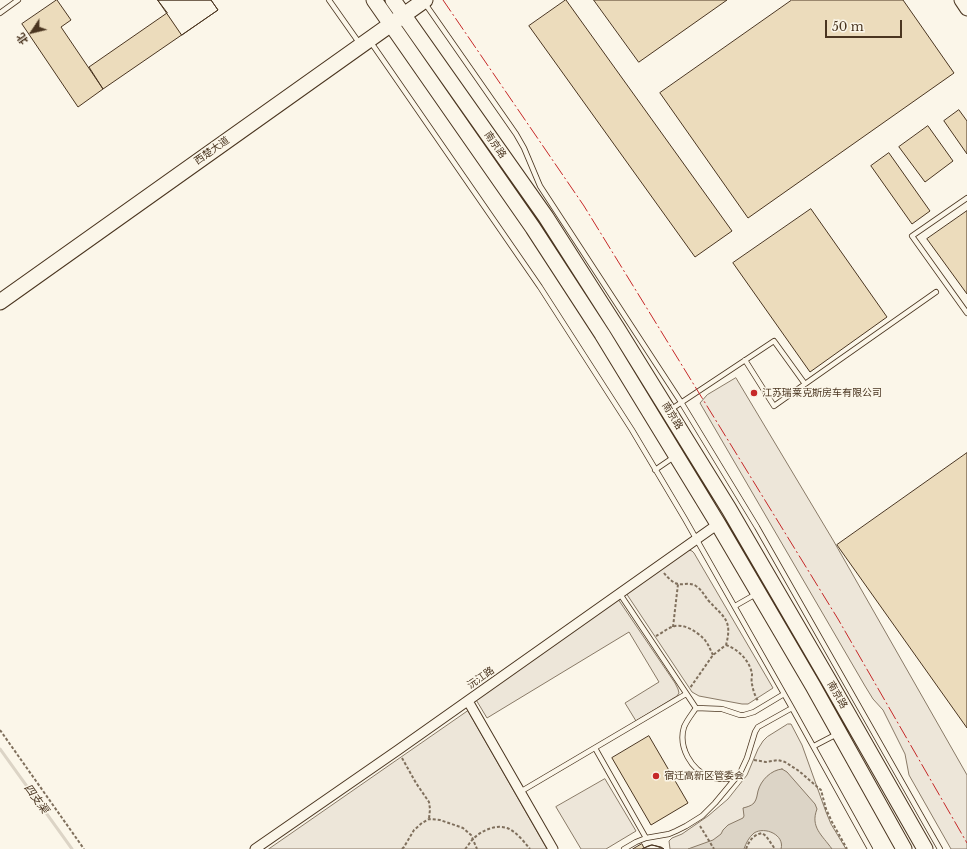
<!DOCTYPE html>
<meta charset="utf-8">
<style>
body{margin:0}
#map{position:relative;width:967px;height:849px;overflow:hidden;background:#fbf6e9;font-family:"Libre Baskerville","Noto Sans SC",serif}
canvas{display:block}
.north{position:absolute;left:12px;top:12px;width:40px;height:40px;-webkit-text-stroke:3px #fbf6e9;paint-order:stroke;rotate:235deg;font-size:11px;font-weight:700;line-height:16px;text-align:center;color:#4a3520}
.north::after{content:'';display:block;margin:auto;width:14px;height:18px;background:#4a3520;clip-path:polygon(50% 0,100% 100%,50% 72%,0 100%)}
.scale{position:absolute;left:825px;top:20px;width:77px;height:18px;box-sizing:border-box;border:2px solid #4a3520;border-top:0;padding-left:5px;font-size:12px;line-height:14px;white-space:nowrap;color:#4a3520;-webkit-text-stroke:3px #fbf6e9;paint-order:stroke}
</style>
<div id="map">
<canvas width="967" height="849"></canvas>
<div class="north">北</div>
<div class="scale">50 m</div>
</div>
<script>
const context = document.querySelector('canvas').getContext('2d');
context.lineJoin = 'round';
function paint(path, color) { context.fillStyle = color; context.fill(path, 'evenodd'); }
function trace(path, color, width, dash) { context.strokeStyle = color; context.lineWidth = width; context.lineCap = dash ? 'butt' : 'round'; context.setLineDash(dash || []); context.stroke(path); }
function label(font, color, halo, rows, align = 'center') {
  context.font = font + ' "Libre Baskerville","Noto Sans SC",serif'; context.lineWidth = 3; context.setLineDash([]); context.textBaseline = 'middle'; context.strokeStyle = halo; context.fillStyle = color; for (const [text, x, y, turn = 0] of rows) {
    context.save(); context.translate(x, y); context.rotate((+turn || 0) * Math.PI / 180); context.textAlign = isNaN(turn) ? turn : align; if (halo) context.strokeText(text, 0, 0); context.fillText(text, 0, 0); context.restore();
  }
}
const green = new Path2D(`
 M 736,378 L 833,540 L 967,775 L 967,849 L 951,849 L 909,775 L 905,754 L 883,710 L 873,699 L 865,686 L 700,403 L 707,395 Z
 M 689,550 L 692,551 L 694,553 L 773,688 L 748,704 L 742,704 L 699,696 L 692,692 L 626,593 Z
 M 618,599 L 675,683 L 678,689 L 679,693 L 677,696 L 636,721 L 625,703 L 659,682 L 629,632 L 487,718 L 475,698 Z
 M 468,711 L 547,849 L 269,849 Z
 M 788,724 L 791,724 L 802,745 L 826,812 L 831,824 L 846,849 L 670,849 L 669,841 L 672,838 L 682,834 L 708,816 L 728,799 L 747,775 L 758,749 L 763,741 L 767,737 Z
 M 605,779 L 636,831 L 606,849 L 581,849 L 556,807 Z`);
paint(green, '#ede6d9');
trace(green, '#887966', 1);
const water = new Path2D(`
 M 782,769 L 787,772 L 815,804 L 817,809 C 810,827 822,835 832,849 L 781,849 C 785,835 765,826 754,833 C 749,837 746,843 744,849 L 688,849 L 713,840 L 721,834 L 723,830 L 728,825 L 743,818 L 744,816 L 743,808 C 747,807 751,806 754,803 C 757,799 757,795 758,791 C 761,780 771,770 782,769 Z`);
paint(water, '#dcd4c6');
trace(water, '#887966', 1);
trace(new Path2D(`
 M 0,749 L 72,849`), '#dcd4c6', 3);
const building = new Path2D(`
 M 57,0 L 71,20 L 61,27 L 103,89 L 78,107 L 22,24 Z
 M 158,0 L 211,0 L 218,10 L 103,89 L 89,67 L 167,13 Z
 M 158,0 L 211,0 L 218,10 L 182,35 Z
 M 566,0 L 732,231 L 695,257 L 529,26 Z
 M 594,0 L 727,0 L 639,62 Z
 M 792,0 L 903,0 L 954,73 L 748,218 L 660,93 Z
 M 959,110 L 967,121 L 967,154 L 944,121 Z
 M 928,126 L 953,161 L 925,182 L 899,147 Z
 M 889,153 L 930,211 L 912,224 L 871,166 Z
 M 811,209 L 887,317 L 810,372 L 733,263 Z
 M 967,211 L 967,294 L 927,239 Z
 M 967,453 L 967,728 L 837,545 Z
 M 649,736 L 688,803 L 651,825 L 612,758 Z
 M 642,844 L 644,848 L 652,845 L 656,846 L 664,849 L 633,849 Z
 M 652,845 L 661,847 L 664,849 L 642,849 L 648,846 Z`);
paint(building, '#ecdcbc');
trace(building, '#4a3520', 1);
const lane = new Path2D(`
 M 329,0 L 360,44
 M 424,2 L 516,134 L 524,148 L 540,186 L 681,402 L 757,527 L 940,849
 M 0,13 L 18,0
 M 370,41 L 540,287 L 632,430 L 685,519 L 792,708 L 870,849
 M 967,198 L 912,236 L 967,313
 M 745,360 L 774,406 L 805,384
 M 670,410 L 774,341 L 805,384 L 936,292
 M 655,470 L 674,457
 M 620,594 L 696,708
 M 735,606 L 756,594
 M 696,708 C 692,714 687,720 684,727 C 678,747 691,770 710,777 C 718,780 727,779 735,779
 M 696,708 L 722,709 L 740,715 L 744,715 L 754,712 L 784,694
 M 814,746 L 837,734
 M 595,748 L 646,838
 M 520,792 L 686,694
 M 624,849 L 636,842 L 646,838 L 669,834 L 676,831 L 686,826 L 702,816 L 715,803 L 740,773 L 747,758 L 755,732 L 758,727 L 792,708`);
const street = new Path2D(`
 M 468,701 L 553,849
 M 255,849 L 398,750 L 718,524`);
const secondary = new Path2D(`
 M 961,0 L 967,9`);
const primary = new Path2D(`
 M 374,0 L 533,228 L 602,334 L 718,524 L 813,686 L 904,849
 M 393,0 L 546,217 L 617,328 L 729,509 L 828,679 L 925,849
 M 0,302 L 425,0`);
trace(lane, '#4a3520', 6);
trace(street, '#4a3520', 11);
trace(secondary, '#4a3520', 15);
trace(primary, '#4a3520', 17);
trace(new Path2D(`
 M 664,573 C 667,577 673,583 678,584 C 684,585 690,582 696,586 C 701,589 704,595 708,600 C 723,617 733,619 726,645 L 713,655 L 690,688
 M 673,627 L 678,584
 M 656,636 C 662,633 669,627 675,626 C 685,624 697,632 703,638 C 708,643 710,649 713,655
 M 726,645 C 738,649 750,661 752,674 C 752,677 751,681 752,684 C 753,690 755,696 758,701
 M 0,730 L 84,849
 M 402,758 L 416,783 L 429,802 L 430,809 L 429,819
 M 754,760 L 766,762 L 778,760 L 785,762 L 799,771 L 821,790 L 826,809 L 832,822 L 847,849
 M 700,826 L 714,849
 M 402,849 L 404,847 L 414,830 L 422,823 L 429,819 L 440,820 L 463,828 L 471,835 L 477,849
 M 465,849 C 468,846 470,842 473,839 C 481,831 495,824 507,828 C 517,832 524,842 530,849
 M 746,849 C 749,841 753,835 762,833 L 766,836 L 775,849`), '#7f6f5c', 2, [3, 2]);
trace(lane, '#fbf6e9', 4.5);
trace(street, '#fbf6e9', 9);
trace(secondary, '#fbf6e9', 13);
trace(primary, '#fbf6e9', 15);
trace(new Path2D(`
 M 443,0 L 584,206 L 838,619 L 967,843`), '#c62828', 1, [14, 3, 2, 3]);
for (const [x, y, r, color] of [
 [754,393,4,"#c62828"],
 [656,776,4,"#c62828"]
]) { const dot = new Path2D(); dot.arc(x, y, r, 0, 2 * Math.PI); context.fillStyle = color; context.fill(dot); trace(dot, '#fbf6e9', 1.5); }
label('10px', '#4a3520', '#fbf6e9', [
 ["南京路",495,145,55],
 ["西楚大道",212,151,-35],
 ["南京路",672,416,58],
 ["沅江路",481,678,-35],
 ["南京路",837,695,60]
]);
label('10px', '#4a3520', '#fbf6e9', [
 ["江苏瑞莱克斯房车有限公司",762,393],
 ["宿迁高新区管委会",664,776]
], 'left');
label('italic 11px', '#4a3520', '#fbf6e9', [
 ["四支渠",36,799,54]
]);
</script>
